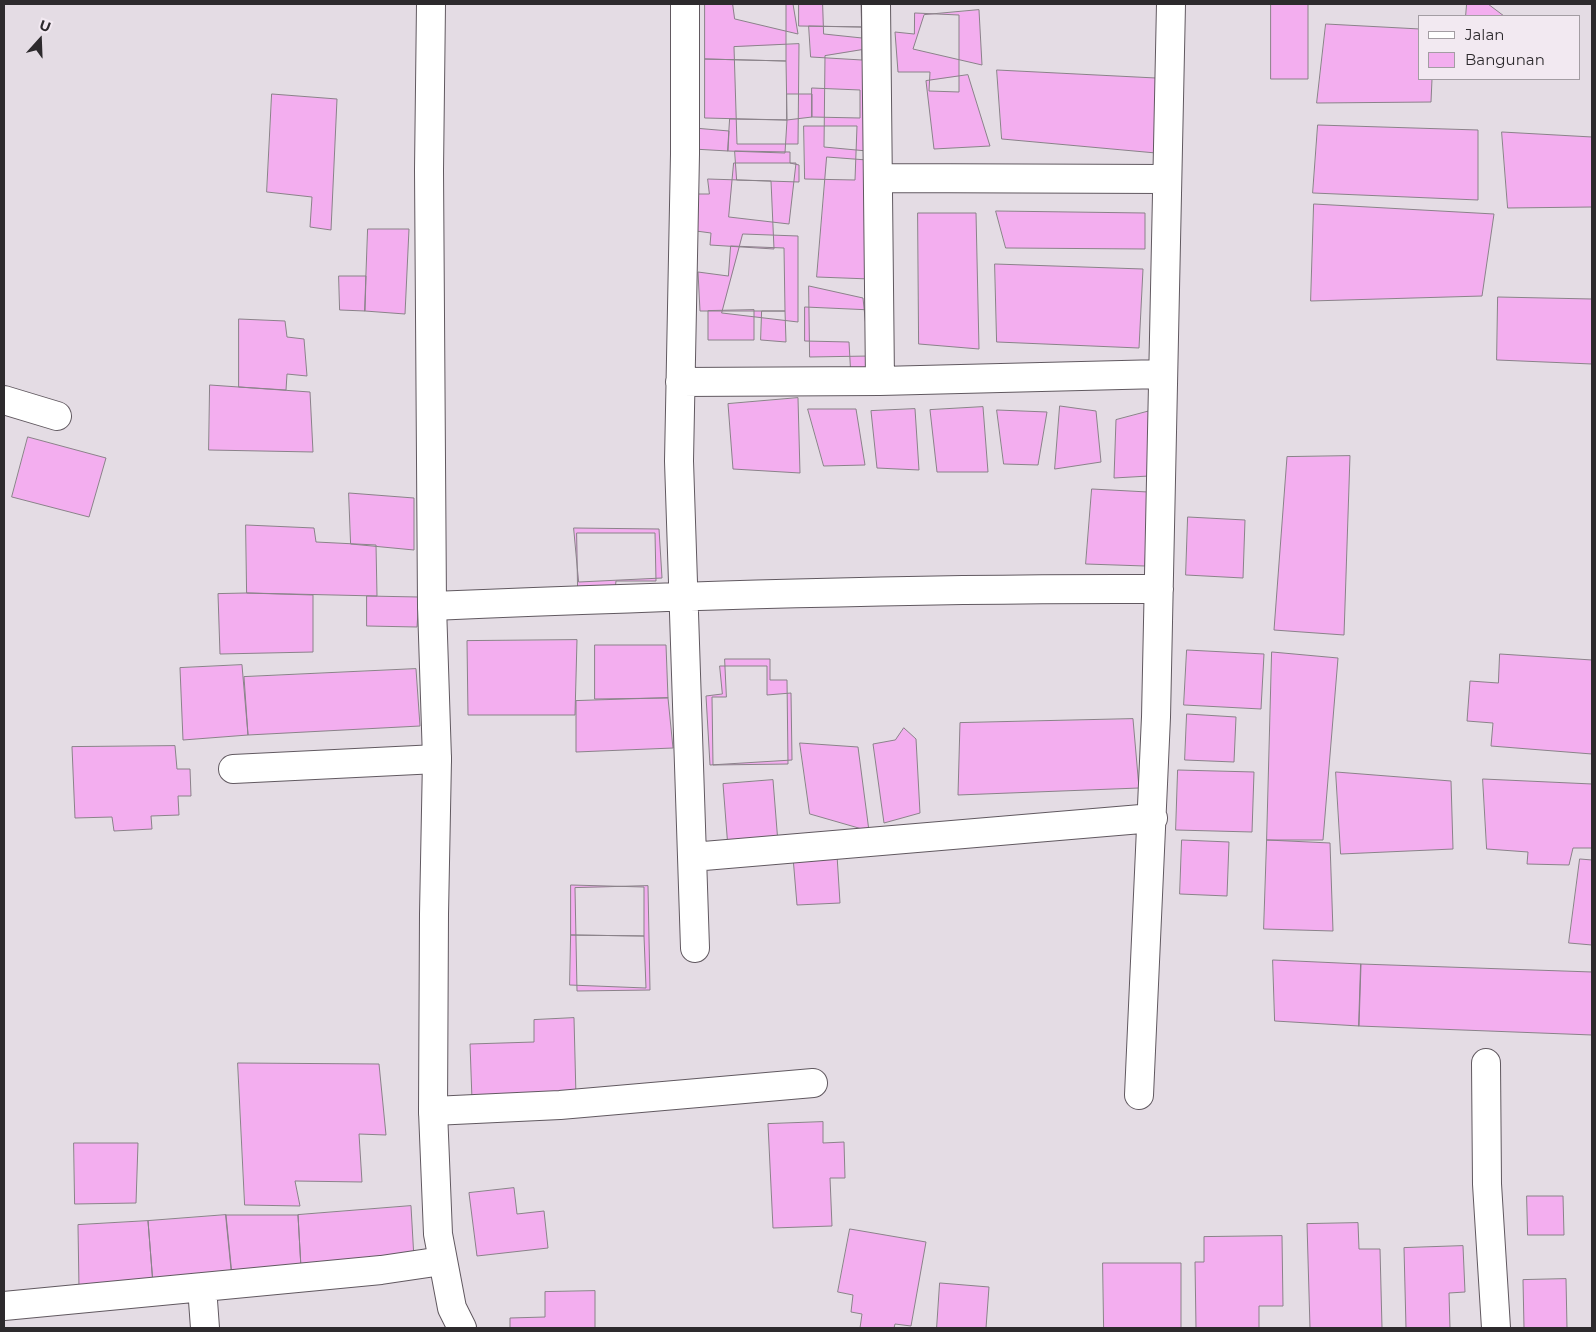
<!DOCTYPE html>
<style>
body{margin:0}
#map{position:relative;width:1596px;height:1332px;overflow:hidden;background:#e4dce4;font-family:Montserrat,sans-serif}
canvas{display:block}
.frame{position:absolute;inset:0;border:5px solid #2d2a2d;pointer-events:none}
.legend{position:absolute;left:1418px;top:15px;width:162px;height:65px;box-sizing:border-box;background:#f2e9f1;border:1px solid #a39da3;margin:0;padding:6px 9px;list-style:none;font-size:15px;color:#2d2a2d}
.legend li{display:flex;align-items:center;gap:10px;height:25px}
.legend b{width:25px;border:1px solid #a39da3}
.north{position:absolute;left:15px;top:15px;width:50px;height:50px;-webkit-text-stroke:4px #f2e9f1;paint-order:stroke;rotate:20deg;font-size:14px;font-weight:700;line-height:20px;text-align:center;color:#2d2a2d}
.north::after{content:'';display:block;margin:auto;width:18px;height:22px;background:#2d2a2d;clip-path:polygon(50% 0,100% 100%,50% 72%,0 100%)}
</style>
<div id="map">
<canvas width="1596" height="1332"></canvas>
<div class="frame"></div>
<ul class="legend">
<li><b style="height:6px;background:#fff"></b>Jalan</li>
<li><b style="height:14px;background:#f3aeef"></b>Bangunan</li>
</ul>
<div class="north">U</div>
</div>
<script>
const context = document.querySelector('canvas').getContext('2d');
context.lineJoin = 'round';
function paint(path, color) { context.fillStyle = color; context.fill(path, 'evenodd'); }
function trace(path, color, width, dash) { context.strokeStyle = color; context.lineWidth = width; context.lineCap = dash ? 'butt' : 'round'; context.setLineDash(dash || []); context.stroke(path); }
const building = new Path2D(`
 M 705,4 L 786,4 L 786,61 L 705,59 Z
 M 733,4 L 793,4 L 798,34 L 735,19 Z
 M 799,4 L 862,4 L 862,27 L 799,26 Z
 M 823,4 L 861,4 L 862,38 L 824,34 Z
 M 1271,4 L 1308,4 L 1308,79 L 1271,79 Z
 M 1467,4 L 1488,4 L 1504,16 L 1466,16 Z
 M 979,10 L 982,65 L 913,49 L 924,15 Z
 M 915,13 L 959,15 L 959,92 L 929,91 L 930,72 L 898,72 L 895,32 L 914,34 Z
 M 1326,24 L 1420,29 L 1420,79 L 1432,79 L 1431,102 L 1317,103 Z
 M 809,26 L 862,27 L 862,60 L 811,57 Z
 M 799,44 L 798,144 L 737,144 L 734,47 Z
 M 862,50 L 867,151 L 824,147 L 825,56 Z
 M 705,59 L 786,61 L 787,120 L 705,118 Z
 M 997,70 L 1156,78 L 1156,153 L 1002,139 Z
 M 968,75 L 990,146 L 934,149 L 926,81 Z
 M 812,88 L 860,90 L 860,118 L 812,117 Z
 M 272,94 L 337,99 L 331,230 L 310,227 L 312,197 L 267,192 Z
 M 787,94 L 812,94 L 812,117 L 787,120 Z
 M 730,119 L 787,120 L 785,153 L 728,151 Z
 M 1318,125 L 1478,130 L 1478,200 L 1313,193 Z
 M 804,126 L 857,126 L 855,180 L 805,179 Z
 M 694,128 L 729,131 L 728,151 L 693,149 Z
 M 1502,132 L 1592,137 L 1592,207 L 1508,208 Z
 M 735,151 L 790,152 L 790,163 L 799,165 L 799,182 L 737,180 Z
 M 827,157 L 867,160 L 870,279 L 817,277 Z
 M 734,163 L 796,163 L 789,224 L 729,217 Z
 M 708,179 L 771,181 L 774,249 L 710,245 L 711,233 L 696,231 L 696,194 L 709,194 Z
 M 1314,204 L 1494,214 L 1482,296 L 1311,301 Z
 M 996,211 L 1145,213 L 1145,249 L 1006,248 Z
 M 918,213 L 976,213 L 979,349 L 919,344 Z
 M 368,229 L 409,229 L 405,314 L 365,311 Z
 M 743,234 L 798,236 L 798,322 L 722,313 Z
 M 731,246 L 784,248 L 785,311 L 700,311 L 698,272 L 728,276 Z
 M 995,264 L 1143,269 L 1139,348 L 997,342 Z
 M 339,276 L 366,276 L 365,311 L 340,310 Z
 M 809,286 L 863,298 L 869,356 L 810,357 Z
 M 1498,297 L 1592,299 L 1592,364 L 1497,360 Z
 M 805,307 L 872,310 L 872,379 L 851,378 L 849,342 L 805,341 Z
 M 754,310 L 754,340 L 708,340 L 708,311 Z
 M 762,311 L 785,311 L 786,342 L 761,340 Z
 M 239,319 L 285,321 L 287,337 L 304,339 L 307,376 L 287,374 L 286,390 L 239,387 Z
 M 210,385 L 310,392 L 313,452 L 209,450 Z
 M 798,398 L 800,473 L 733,469 L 728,404 Z
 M 1060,406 L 1096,411 L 1101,462 L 1055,469 Z
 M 983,407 L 988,472 L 937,472 L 930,410 Z
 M 808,409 L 856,409 L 865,465 L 824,466 Z
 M 915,409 L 919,470 L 877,468 L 871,411 Z
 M 997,410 L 1047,412 L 1038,465 L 1004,464 Z
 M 1150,411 L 1149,476 L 1114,478 L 1116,420 Z
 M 28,437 L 106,458 L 89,517 L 12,497 Z
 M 1350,456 L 1344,635 L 1274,630 L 1287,457 Z
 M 1092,489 L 1148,492 L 1145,566 L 1086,564 Z
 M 349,493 L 414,498 L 414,550 L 351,544 Z
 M 1188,517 L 1245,520 L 1243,578 L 1186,575 Z
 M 246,525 L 314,528 L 316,542 L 376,545 L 377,596 L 247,593 Z
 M 574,528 L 659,529 L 662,578 L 579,582 Z
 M 577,533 L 655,533 L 656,581 L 616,581 L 615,590 L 578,590 Z
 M 247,593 L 313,595 L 313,652 L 220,654 L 218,594 Z
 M 367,596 L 419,597 L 417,627 L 367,626 Z
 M 577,640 L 575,715 L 468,715 L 467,641 Z
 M 595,645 L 666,645 L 668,698 L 595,699 Z
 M 1187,650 L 1264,654 L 1261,709 L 1184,705 Z
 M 1272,652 L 1338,658 L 1323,840 L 1267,840 Z
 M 1500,654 L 1592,660 L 1592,754 L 1491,746 L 1493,723 L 1467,721 L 1470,681 L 1498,683 Z
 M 725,659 L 770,659 L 770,680 L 787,680 L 788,764 L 713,765 L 712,697 L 726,697 Z
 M 242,665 L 248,735 L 183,740 L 180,668 Z
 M 720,666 L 767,666 L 767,695 L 791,693 L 792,760 L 710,765 L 706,696 L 722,694 Z
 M 416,669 L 420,726 L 248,735 L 244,677 Z
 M 668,698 L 673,748 L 576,752 L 576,701 Z
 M 1187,714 L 1236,717 L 1234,762 L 1185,760 Z
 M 1133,719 L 1139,788 L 958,795 L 960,723 Z
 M 904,728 L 916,739 L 920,813 L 884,823 L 873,744 L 895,740 Z
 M 800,743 L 858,747 L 869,831 L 810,814 Z
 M 175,746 L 177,769 L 190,769 L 191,796 L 178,796 L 179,815 L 151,816 L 152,829 L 114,831 L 112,817 L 75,818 L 72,747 Z
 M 1178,770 L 1254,772 L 1252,832 L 1176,830 Z
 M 1336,772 L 1451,781 L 1453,849 L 1341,854 Z
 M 1483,779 L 1592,784 L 1592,848 L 1573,848 L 1569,865 L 1527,864 L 1528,852 L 1487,849 Z
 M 773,780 L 778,843 L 728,848 L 723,784 Z
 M 1182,840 L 1229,842 L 1227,896 L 1180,894 Z
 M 1267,840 L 1330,843 L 1333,931 L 1264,929 Z
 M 837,855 L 840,903 L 797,905 L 793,857 Z
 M 1580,859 L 1592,860 L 1592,945 L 1569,943 Z
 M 571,885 L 644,887 L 644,936 L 571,935 Z
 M 648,886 L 650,990 L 577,991 L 575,888 Z
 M 571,935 L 644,936 L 646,988 L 570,985 Z
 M 1273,960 L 1361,964 L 1359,1026 L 1275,1021 Z
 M 1361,964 L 1592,972 L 1592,1035 L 1359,1026 Z
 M 574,1018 L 576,1097 L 472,1100 L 470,1044 L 534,1042 L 534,1020 Z
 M 238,1063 L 379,1064 L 386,1135 L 359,1134 L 362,1182 L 295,1181 L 300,1206 L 245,1205 Z
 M 823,1122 L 823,1143 L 844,1142 L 845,1178 L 830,1178 L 832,1226 L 773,1228 L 768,1124 Z
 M 74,1143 L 138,1143 L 136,1203 L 75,1204 Z
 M 514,1188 L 517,1214 L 544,1211 L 548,1248 L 477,1256 L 469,1193 Z
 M 1527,1196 L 1563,1196 L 1564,1235 L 1528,1235 Z
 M 411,1206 L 414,1259 L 301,1268 L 298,1215 Z
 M 226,1215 L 232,1275 L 153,1284 L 148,1221 Z
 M 226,1215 L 298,1215 L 301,1268 L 232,1275 Z
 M 148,1221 L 153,1284 L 79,1289 L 78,1225 Z
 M 1358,1223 L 1359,1249 L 1380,1249 L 1382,1328 L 1310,1328 L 1307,1224 Z
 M 850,1229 L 926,1242 L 911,1326 L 895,1324 L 894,1328 L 860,1328 L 862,1314 L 851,1312 L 853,1295 L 838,1292 Z
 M 1282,1236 L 1283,1306 L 1259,1306 L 1259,1328 L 1196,1328 L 1195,1262 L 1204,1262 L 1204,1237 Z
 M 1463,1246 L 1465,1292 L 1449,1293 L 1450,1328 L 1406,1328 L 1404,1248 Z
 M 1103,1263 L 1181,1263 L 1181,1328 L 1104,1328 Z
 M 1566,1279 L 1567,1328 L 1524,1328 L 1523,1280 Z
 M 940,1283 L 989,1287 L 986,1328 L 937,1328 Z
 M 595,1291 L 595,1328 L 510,1328 L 510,1318 L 545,1317 L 545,1292 Z`);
paint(building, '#f3aeef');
trace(building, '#8a8289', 1);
const street = new Path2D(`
 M 685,4 L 685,154 L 679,461 L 695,948
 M 876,4 L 880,381
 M 878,178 L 1166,179
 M 680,382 L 880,381 L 1162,374
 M 4,400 L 57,416
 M 432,606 C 675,596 917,588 1159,589
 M 233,769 L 437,759
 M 692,857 L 1153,818
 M 1486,1063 L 1487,1184 L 1496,1328
 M 1139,1095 L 1156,717 L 1171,4
 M 433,1111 L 560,1105 L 813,1083
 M 202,1287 L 205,1328
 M 4,1306 L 381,1270 L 442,1261`);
const secondary = new Path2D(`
 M 431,4 L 429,170 L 432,606 L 437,759 L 434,914 L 433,1111 L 438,1234 L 452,1308 L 462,1328`);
trace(street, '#615960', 30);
trace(secondary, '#615960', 30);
trace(street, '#fff', 28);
trace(secondary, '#fff', 28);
</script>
